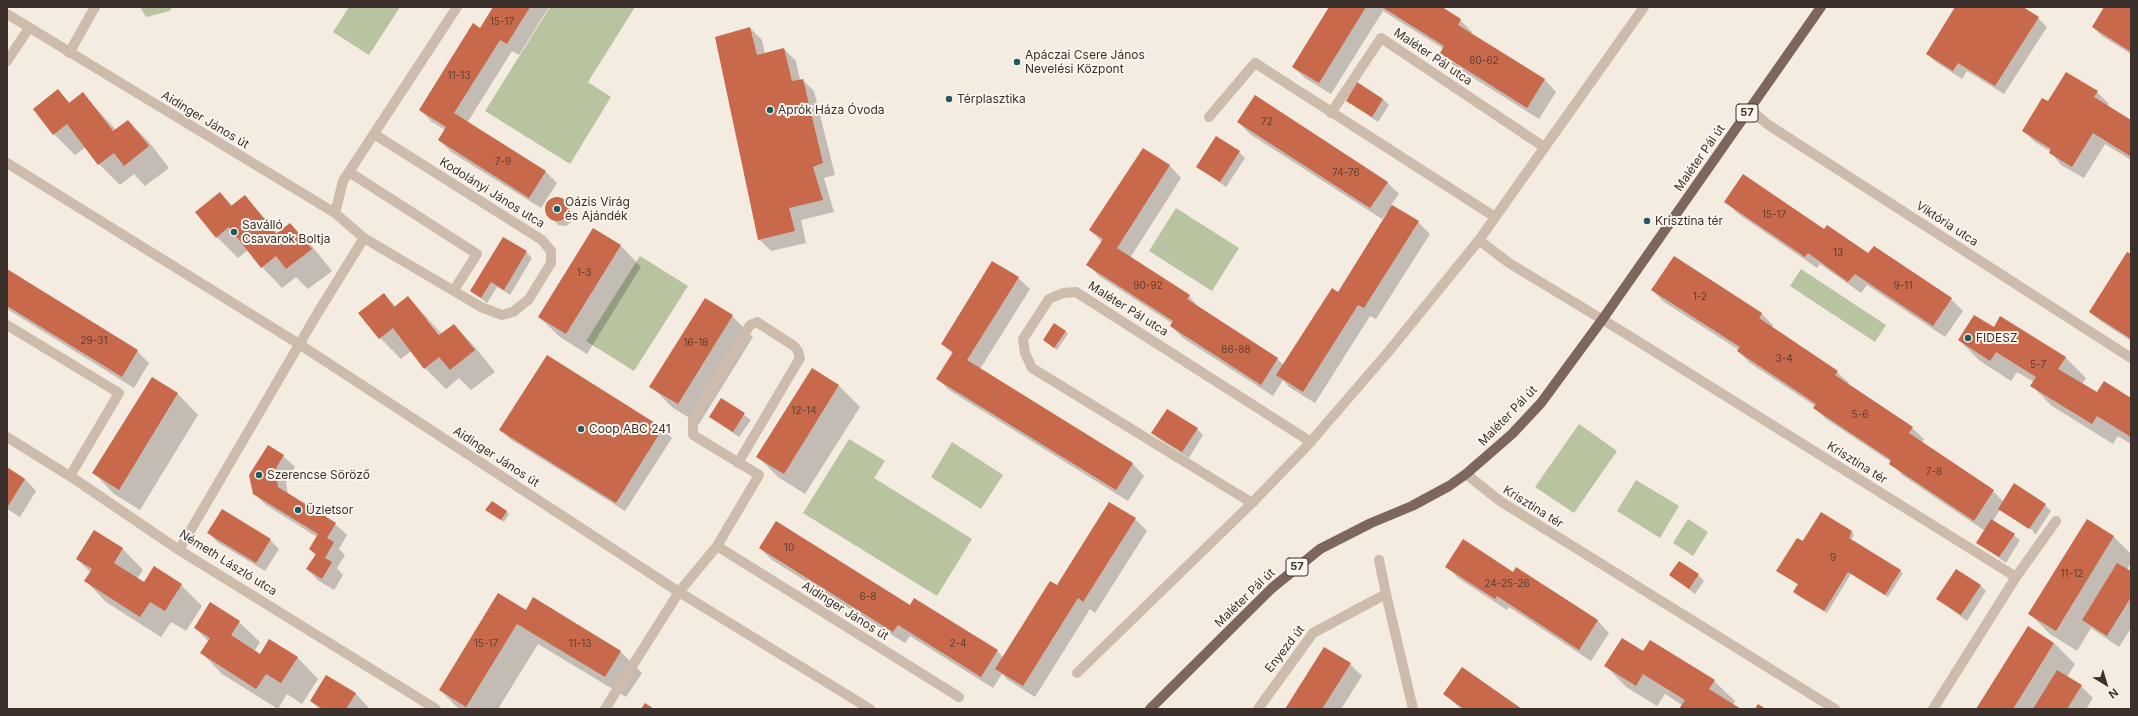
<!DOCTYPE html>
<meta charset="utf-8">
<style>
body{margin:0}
#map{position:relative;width:2138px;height:716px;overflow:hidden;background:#f4ebe1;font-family:Inter,sans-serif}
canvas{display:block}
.frame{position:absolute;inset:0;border:8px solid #3b302b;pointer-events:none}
.north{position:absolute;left:2086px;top:664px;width:40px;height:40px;-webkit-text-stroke:3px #fbf5ee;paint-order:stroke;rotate:142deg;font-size:11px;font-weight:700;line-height:16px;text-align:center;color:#3b302b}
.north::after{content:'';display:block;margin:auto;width:14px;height:18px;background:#3b302b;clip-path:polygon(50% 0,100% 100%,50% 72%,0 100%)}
</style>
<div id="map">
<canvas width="2138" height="716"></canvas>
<div class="frame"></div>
<div class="north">N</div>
</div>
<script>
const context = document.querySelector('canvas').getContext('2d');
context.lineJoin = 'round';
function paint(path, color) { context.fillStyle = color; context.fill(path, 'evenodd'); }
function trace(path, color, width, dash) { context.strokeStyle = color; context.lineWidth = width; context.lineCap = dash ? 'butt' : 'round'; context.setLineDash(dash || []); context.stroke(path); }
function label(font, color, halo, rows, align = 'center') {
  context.font = font + ' Inter,sans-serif'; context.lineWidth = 4; context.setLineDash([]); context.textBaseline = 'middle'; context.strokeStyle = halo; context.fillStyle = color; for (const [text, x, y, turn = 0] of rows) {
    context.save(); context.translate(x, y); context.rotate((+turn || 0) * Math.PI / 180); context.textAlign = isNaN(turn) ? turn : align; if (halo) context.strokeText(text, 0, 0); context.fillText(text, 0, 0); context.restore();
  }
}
paint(new Path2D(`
 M 140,7 L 172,7 L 170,11 L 146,17 Z
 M 349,7 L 400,7 L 369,55 L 333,32 Z
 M 550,7 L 635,7 L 588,82 L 611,97 L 570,164 L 485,111 Z
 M 1176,208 L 1239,248 L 1212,291 L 1149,251 Z
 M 640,256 L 688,286 L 634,371 L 586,341 Z
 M 1801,269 L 1886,325 L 1875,342 L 1790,286 Z
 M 1579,424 L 1617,451 L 1574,513 L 1535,487 Z
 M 849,439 L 885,461 L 874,478 L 972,539 L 937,596 L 803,513 Z
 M 952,442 L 1003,475 L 981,509 L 931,477 Z
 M 1636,480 L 1679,506 L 1660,538 L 1617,511 Z
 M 1688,519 L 1708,532 L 1693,556 L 1673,543 Z`), '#b8c4a0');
paint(new Path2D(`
 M 494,7 L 549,7 L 519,55 L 512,51 L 467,123 L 546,172 L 557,183 L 541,208 L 451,152 L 439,140 L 445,130 L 432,122 L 420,110 L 480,29 Z
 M 1331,7 L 1440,7 L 1460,20 L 1472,32 L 1471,34 L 1545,80 L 1556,92 L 1539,119 L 1453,65 L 1441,53 L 1444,49 L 1383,11 L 1331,94 L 1305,78 L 1293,67 Z
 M 1957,7 L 2021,7 L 2038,18 L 2047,27 L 2004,94 L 1967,71 L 1962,79 L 1936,62 L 1927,54 Z
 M 2106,7 L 2131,7 L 2131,54 L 2102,36 L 2093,27 Z
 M 750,28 L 762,40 L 765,54 L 784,49 L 796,61 L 800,80 L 803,80 L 814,91 L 835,175 L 824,178 L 834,212 L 801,220 L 806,243 L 771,251 L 759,239 Z
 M 58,90 L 70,103 L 82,93 L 116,130 L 128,121 L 149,142 L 169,168 L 145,186 L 134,174 L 120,185 L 99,164 L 86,147 L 75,155 L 54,134 L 34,109 Z
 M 2097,92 L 2109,104 L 2107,107 L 2131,122 L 2131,160 L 2105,144 L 2084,178 L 2061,165 L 2051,152 L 2035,142 L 2023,130 Z
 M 1383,99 L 1389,105 L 1378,122 L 1347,101 Z
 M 1238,122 L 1387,182 L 1399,194 L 1391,205 L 1418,222 L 1430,234 L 1376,319 L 1370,316 L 1315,403 L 1289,387 L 1283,380 L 1273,396 L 1183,338 L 1171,326 L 1173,324 L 1099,276 L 1088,264 L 1102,242 L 1090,230 L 1143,149 L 1170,166 L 1181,178 L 1130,258 L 1189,296 L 1200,309 L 1277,359 L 1284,365 L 1338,293 L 1388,213 L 1387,212 L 1382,219 L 1250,134 Z
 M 1239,152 L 1245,158 L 1226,187 L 1198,167 Z
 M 220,193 L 233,206 L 245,196 L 278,233 L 290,224 L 311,245 L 332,271 L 308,289 L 296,277 L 282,288 L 262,267 L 248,250 L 238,258 L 217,237 Z
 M 555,198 L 563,200 L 575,213 L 573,221 L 566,226 L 558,225 L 546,211 L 548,203 Z
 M 1726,201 L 1824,230 L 1951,299 L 1963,311 L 1945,337 L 1867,285 L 1861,293 L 1820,264 L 1817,268 L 1737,213 Z
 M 593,229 L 621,246 L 641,267 L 587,354 L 560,337 L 539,317 Z
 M 503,238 L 526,252 L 532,258 L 510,295 L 497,287 L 487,303 L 471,291 Z
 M 2131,256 L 2131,341 L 2099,320 L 2090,312 Z
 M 7,270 L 137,351 L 149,363 L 134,388 L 7,309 Z
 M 1018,278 L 1030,289 L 980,369 L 1133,464 L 1144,476 L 1128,501 L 949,390 L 938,379 L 953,354 L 942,344 Z
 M 1652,290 L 1761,313 L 1773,325 L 1772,328 L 1837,372 L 1849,383 L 1848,385 L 1912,428 L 1924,439 L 1922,443 L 1993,491 L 2004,502 L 2045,505 L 2051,511 L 2036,534 L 2033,533 L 2034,531 L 2000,510 L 1993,521 L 2020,540 L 2006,563 L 1977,542 L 1985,531 L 1902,475 L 1891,462 L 1826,419 L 1814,408 L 1815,406 L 1750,363 L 1738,351 L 1739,350 L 1664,302 Z
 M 384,294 L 396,307 L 408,297 L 442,334 L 454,325 L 474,346 L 495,372 L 471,390 L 459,378 L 446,389 L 425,368 L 411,351 L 401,359 L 380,338 ZM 425,319 L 427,319 L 443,339 L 441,340 Z
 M 706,299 L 732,316 L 753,337 L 699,424 L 672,407 L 651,386 Z
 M 1994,329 L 2065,357 L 2086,378 L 2082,384 L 2097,394 L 2131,399 L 2131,444 L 2118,436 L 2113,444 L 2052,406 L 2032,386 L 2034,382 L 2017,372 L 2011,381 L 1980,361 L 1959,340 Z
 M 1066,332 L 1068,334 L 1057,350 L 1044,340 Z
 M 547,356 L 663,429 L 672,438 L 625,511 L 510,439 L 501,430 Z
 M 812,369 L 839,386 L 860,407 L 805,494 L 778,477 L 757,456 Z
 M 152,378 L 178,394 L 198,415 L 140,510 L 114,494 L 94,473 Z
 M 721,399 L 751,420 L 739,437 L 710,417 Z
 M 1197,429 L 1203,435 L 1189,458 L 1159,439 L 1153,433 Z
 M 283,456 L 295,467 L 286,482 L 288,495 L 335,524 L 347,535 L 339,549 L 345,555 L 337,568 L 343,575 L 334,590 L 319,581 L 307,569 L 316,556 L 310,549 L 317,537 L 266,505 L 254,493 Z
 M 7,468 L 25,479 L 36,491 L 20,517 L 7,509 Z
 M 506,511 L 509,514 L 504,522 L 489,512 Z
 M 1821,513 L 1852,532 L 1854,535 L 1851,540 L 1903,573 L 1888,597 L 1851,574 L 1827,613 L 1797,595 L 1799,585 L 1780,573 Z
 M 1135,519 L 1147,531 L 1095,613 L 1090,609 L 1035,697 L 1008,680 L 1002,674 L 993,688 L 910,636 L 905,643 L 772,560 L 760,548 L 997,651 L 1003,657 L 1057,586 Z
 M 2087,520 L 2114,537 L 2131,554 L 2131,563 L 2127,570 L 2131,573 L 2131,628 L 2119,647 L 2091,628 L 2077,651 L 2050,634 L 2029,613 Z
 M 95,531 L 123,549 L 143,570 L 137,579 L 144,583 L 181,585 L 202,606 L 186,631 L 171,622 L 161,637 L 106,602 L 86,581 L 91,573 L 77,559 Z
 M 209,533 L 270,540 L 279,549 L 265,571 L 217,542 Z
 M 1447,566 L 1513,573 L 1516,568 L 1598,621 L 1609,633 L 1591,661 L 1509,607 L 1507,610 L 1458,578 Z
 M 1670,575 L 1698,575 L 1704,581 L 1695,594 Z
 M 1980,585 L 1986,591 L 1967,621 L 1937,599 Z
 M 534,599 L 621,652 L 642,673 L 626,697 L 538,644 L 498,709 L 459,709 L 440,690 L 526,611 Z
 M 239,622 L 260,642 L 254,652 L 260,655 L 269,640 L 298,658 L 318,679 L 302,704 L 287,694 L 278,709 L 222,674 L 202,653 L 209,642 L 195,628 Z
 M 2054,643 L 2075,664 L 2067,677 L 2081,686 L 2093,698 L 2086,709 L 1978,709 Z
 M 1643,652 L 1714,681 L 1735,701 L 1733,705 L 1739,709 L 1680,709 L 1682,705 L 1665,694 L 1657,706 L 1626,687 L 1606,666 Z
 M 1350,664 L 1362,676 L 1341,709 L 1286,709 Z
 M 327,676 L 356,694 L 370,709 L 319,709 L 311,701 Z
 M 1444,694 L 1520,709 L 1461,709 Z`), '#0003');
paint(new Path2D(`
 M 493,7 L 530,7 L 507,44 L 500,40 L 454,113 L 546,171 L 529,198 L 438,140 L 446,127 L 419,110 L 473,23 L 480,28 Z
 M 1329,7 L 1366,7 L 1319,83 L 1292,67 Z
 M 1382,7 L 1442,7 L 1461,19 L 1458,25 L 1545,79 L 1527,108 L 1440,53 L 1444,46 Z
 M 1955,7 L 2023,7 L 2039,17 L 1995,86 L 1958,63 L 1953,71 L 1926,54 Z
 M 2104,7 L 2131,7 L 2131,52 L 2092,27 Z
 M 750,27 L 757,55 L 784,48 L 792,81 L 803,79 L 823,163 L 813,167 L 823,200 L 789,208 L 795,231 L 758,240 L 715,37 Z
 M 2066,72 L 2098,91 L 2094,97 L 2131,120 L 2130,156 L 2093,133 L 2072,167 L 2049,153 L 2051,149 L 2022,131 L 2042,98 L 2048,101 Z
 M 1357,82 L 1383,99 L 1372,117 L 1346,101 Z
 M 58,89 L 69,103 L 83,92 L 113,131 L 128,120 L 149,146 L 124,166 L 114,153 L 98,165 L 67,124 L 53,135 L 33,109 Z
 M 1255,95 L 1388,182 L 1370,208 L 1237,122 Z
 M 1216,136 L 1240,151 L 1220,182 L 1196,167 Z
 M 1143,148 L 1170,165 L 1117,248 L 1190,295 L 1187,299 L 1278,358 L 1261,385 L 1170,326 L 1173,321 L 1086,265 L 1103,239 L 1089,230 Z
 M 1743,174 L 1824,229 L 1827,225 L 1868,253 L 1874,246 L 1952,298 L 1933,326 L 1855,274 L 1848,282 L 1808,253 L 1805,257 L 1724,202 Z
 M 220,192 L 231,206 L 245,195 L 276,234 L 290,223 L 312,249 L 286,269 L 276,256 L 261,268 L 229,227 L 216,238 L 195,212 Z
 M545 209a12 12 0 1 1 24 0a12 12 0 1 1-24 0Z
 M 1392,205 L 1419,221 L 1364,308 L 1358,305 L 1303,392 L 1276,375 L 1332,288 L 1338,292 Z
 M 593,228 L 621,245 L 566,334 L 538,317 Z
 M 503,237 L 527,251 L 504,290 L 491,282 L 481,298 L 470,291 Z
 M 2127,252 L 2131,254 L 2131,339 L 2089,312 Z
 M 1674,256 L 1762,313 L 1759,318 L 1838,371 L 1835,375 L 1913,427 L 1909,433 L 1994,490 L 1974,521 L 1889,464 L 1891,460 L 1813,408 L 1816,404 L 1737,351 L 1740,347 L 1651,290 Z
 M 992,261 L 1019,277 L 967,360 L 1133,463 L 1116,490 L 936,379 L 953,352 L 941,344 Z
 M 7,269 L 138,350 L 122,377 L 7,306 Z
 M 384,293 L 394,307 L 408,296 L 439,335 L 454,324 L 475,350 L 450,370 L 439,357 L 424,369 L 393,328 L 379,339 L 358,313 Z
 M 705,298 L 733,315 L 678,404 L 649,387 Z
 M 1974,315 L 1994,327 L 2000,316 L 2066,357 L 2058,369 L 2097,392 L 2104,381 L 2131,398 L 2131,437 L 2097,416 L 2092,424 L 2030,386 L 2036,377 L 1996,352 L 1990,361 L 1958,340 Z
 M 1054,323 L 1066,331 L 1054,348 L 1043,340 Z
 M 547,355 L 663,428 L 616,503 L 499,430 Z
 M 812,368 L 839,385 L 784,474 L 756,457 Z
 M 152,377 L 178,393 L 119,490 L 92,473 Z
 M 721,398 L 745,413 L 733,432 L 709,417 Z
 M 1167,409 L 1198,428 L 1182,452 L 1151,433 Z
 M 268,445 L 284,455 L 275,470 L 278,487 L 336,523 L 327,538 L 334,542 L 325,558 L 332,562 L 322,579 L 306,569 L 316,554 L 309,549 L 318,534 L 253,494 L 249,475 Z
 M 7,467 L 25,479 L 8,506 L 7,505 Z
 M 2014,483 L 2046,504 L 2029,529 L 1998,509 Z
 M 492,501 L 507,511 L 501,520 L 485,510 Z
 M 1109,502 L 1136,518 L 1083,602 L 1078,598 L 1023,686 L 995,669 L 1050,581 L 1057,585 Z
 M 222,509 L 271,539 L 256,563 L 207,533 Z
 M 1821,512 L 1852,531 L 1849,538 L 1901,570 L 1885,595 L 1848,572 L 1824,611 L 1793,592 L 1798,584 L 1776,571 L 1797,538 L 1803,541 Z
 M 1991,519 L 2015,534 L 1999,557 L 1976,543 Z
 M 2087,519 L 2114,536 L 2056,631 L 2028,614 Z
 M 776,521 L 910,605 L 914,598 L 998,650 L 981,677 L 898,625 L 893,632 L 759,548 Z
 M 94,530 L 123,548 L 114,563 L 144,582 L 154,566 L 182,584 L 165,611 L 150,602 L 140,617 L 84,581 L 92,569 L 76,559 Z
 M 1463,539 L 1513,572 L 1516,567 L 1598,620 L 1579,650 L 1497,596 L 1495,599 L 1445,567 Z
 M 1679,561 L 1699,574 L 1689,589 L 1669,575 Z
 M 2117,563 L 2131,571 L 2131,597 L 2107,636 L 2082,620 Z
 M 1956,569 L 1981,585 L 1961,615 L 1936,599 Z
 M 498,593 L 526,610 L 533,597 L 621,651 L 605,677 L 517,624 L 466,707 L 439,690 Z
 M 210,602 L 240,621 L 231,635 L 260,654 L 269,639 L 298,657 L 281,683 L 266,674 L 256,689 L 200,653 L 210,638 L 194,628 Z
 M 2028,626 L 2054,643 L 2013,709 L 1976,709 Z
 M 1622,638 L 1643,651 L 1650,640 L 1715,680 L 1709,689 L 1741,709 L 1679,709 L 1685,700 L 1643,674 L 1636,686 L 1604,666 Z
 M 1324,647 L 1351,663 L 1322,709 L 1285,709 Z
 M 1462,667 L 1522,709 L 1464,709 L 1443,694 Z
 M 2057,670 L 2082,685 L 2067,709 L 2033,709 Z
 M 326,675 L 356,693 L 346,709 L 323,709 L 310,701 Z
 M 645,703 L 654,709 L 641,709 Z
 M 1758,704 L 1766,709 L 1755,709 Z`), '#c8694b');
trace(new Path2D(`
 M 7,14 L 335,213 L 364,238 L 481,307 L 502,315 L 513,312 L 529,299 L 551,263 L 551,251 L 542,240 L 374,134
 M 69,53 L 95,7
 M 7,61 L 29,28
 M 1750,109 L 1767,124 L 2131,358
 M 1331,113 L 1381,38 L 1544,147
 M 1209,117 L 1255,63 L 1495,217
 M 349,172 L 477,254 L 454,290
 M 335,213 L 343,181 L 457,7
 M 1479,240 L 1509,263 L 1623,332 L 2016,577 L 1933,709
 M 7,325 L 119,393 L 70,476
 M 7,437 L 76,480 L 179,550 L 436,709
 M 1466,474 L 1500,501 L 1835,709
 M 1252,503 L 1032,368 L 1025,353 L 1023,339 L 1049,299 L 1063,293 L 1076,292 L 1311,442
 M 717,546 L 959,697
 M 179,550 L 317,314 L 364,238
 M 1379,560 L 1386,594
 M 2016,577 L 2056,521
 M 1077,673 L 1252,503 L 1307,446 L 1389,351 L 1479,240 L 1644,7
 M 605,709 L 679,592 L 717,546 L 759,475 L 693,435 L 693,419 L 750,325 L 757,322 L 794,346 L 798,351 L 800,358 L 738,463
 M 1258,709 L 1313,633 L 1386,594 L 1413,709`), '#cdbbac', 10);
trace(new Path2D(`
 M 7,163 L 299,344 L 679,592 L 870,709`), '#cdbbac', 10);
trace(new Path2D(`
 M 1150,709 L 1272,588 L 1320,549 L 1371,523 L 1412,506 L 1449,486 L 1466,474 L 1512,434 L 1541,403 L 1602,320 L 1821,7`), '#7d675c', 10);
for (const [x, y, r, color] of [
 [1017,62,4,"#1f5a5e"],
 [949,99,4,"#1f5a5e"],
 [770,110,4,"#1f5a5e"],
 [557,209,4,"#1f5a5e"],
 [1647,221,4,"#1f5a5e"],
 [234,232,4,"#1f5a5e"],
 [1968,338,4,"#1f5a5e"],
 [581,429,4,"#1f5a5e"],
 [259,475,4,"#1f5a5e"],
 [298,510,4,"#1f5a5e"]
]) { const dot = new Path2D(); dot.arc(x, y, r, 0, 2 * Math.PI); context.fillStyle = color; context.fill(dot); trace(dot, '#fbf5ee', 1.5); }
label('10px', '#5e3e33', null, [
 ["15-17",502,22],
 ["60-62",1484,61],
 ["11-13",459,76],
 ["72",1267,122],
 ["7-9",503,162],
 ["74-76",1346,173],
 ["15-17",1774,215],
 ["13",1838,253],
 ["1-3",584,273],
 ["90-92",1148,286],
 ["9-11",1903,286],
 ["1-2",1700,297],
 ["29-31",94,341],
 ["16-18",696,343],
 ["86-88",1236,350],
 ["3-4",1784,359],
 ["5-7",2038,365],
 ["12-14",804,411],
 ["5-6",1860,415],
 ["7-8",1934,472],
 ["10",789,548],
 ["9",1833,558],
 ["11-12",2072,574],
 ["24-25-26",1507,584],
 ["6-8",868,597],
 ["15-17",486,644],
 ["11-13",580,644],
 ["2-4",958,644]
]);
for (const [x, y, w] of [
 [1747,113,22],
 [1297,567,22]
]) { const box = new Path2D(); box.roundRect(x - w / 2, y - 9, w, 18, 3); context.fillStyle = '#fbf5ee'; context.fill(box); trace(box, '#3b302b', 1); }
label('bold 11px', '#3b302b', null, [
 ["57",1747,113],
 ["57",1297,567]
]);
label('12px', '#3b302b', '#fbf5ee', [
 ["Apáczai Csere János",1025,55],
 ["Nevelési Központ",1025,69],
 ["Térplasztika",957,99],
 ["Aprók Háza Óvoda",778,110],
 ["Oázis Virág",565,202],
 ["és Ajándék",565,216],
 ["Krisztina tér",1655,221],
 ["Saválló",242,225],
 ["Csavarok Boltja",242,239],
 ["FIDESZ",1976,338],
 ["Coop ABC 241",589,429],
 ["Szerencse Söröző",267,475],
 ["Üzletsor",306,510]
], 'left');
label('12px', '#3b302b', '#fbf5ee', [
 ["Maléter Pál utca",1433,57,34],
 ["Aidinger János út",205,120,31],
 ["Maléter Pál út",1700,158,-55],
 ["Kodolányi János utca",492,193,32],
 ["Viktória utca",1947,224,33],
 ["Maléter Pál utca",1128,309,32],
 ["Maléter Pál út",1508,416,-46],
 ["Aidinger János út",496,457,33],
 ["Krisztina tér",1857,463,32],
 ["Krisztina tér",1533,507,32],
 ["Németh László utca",228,563,32],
 ["Maléter Pál út",1245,598,-44],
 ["Aidinger János út",845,611,32],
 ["Enyezd út",1285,649,-52]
]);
</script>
